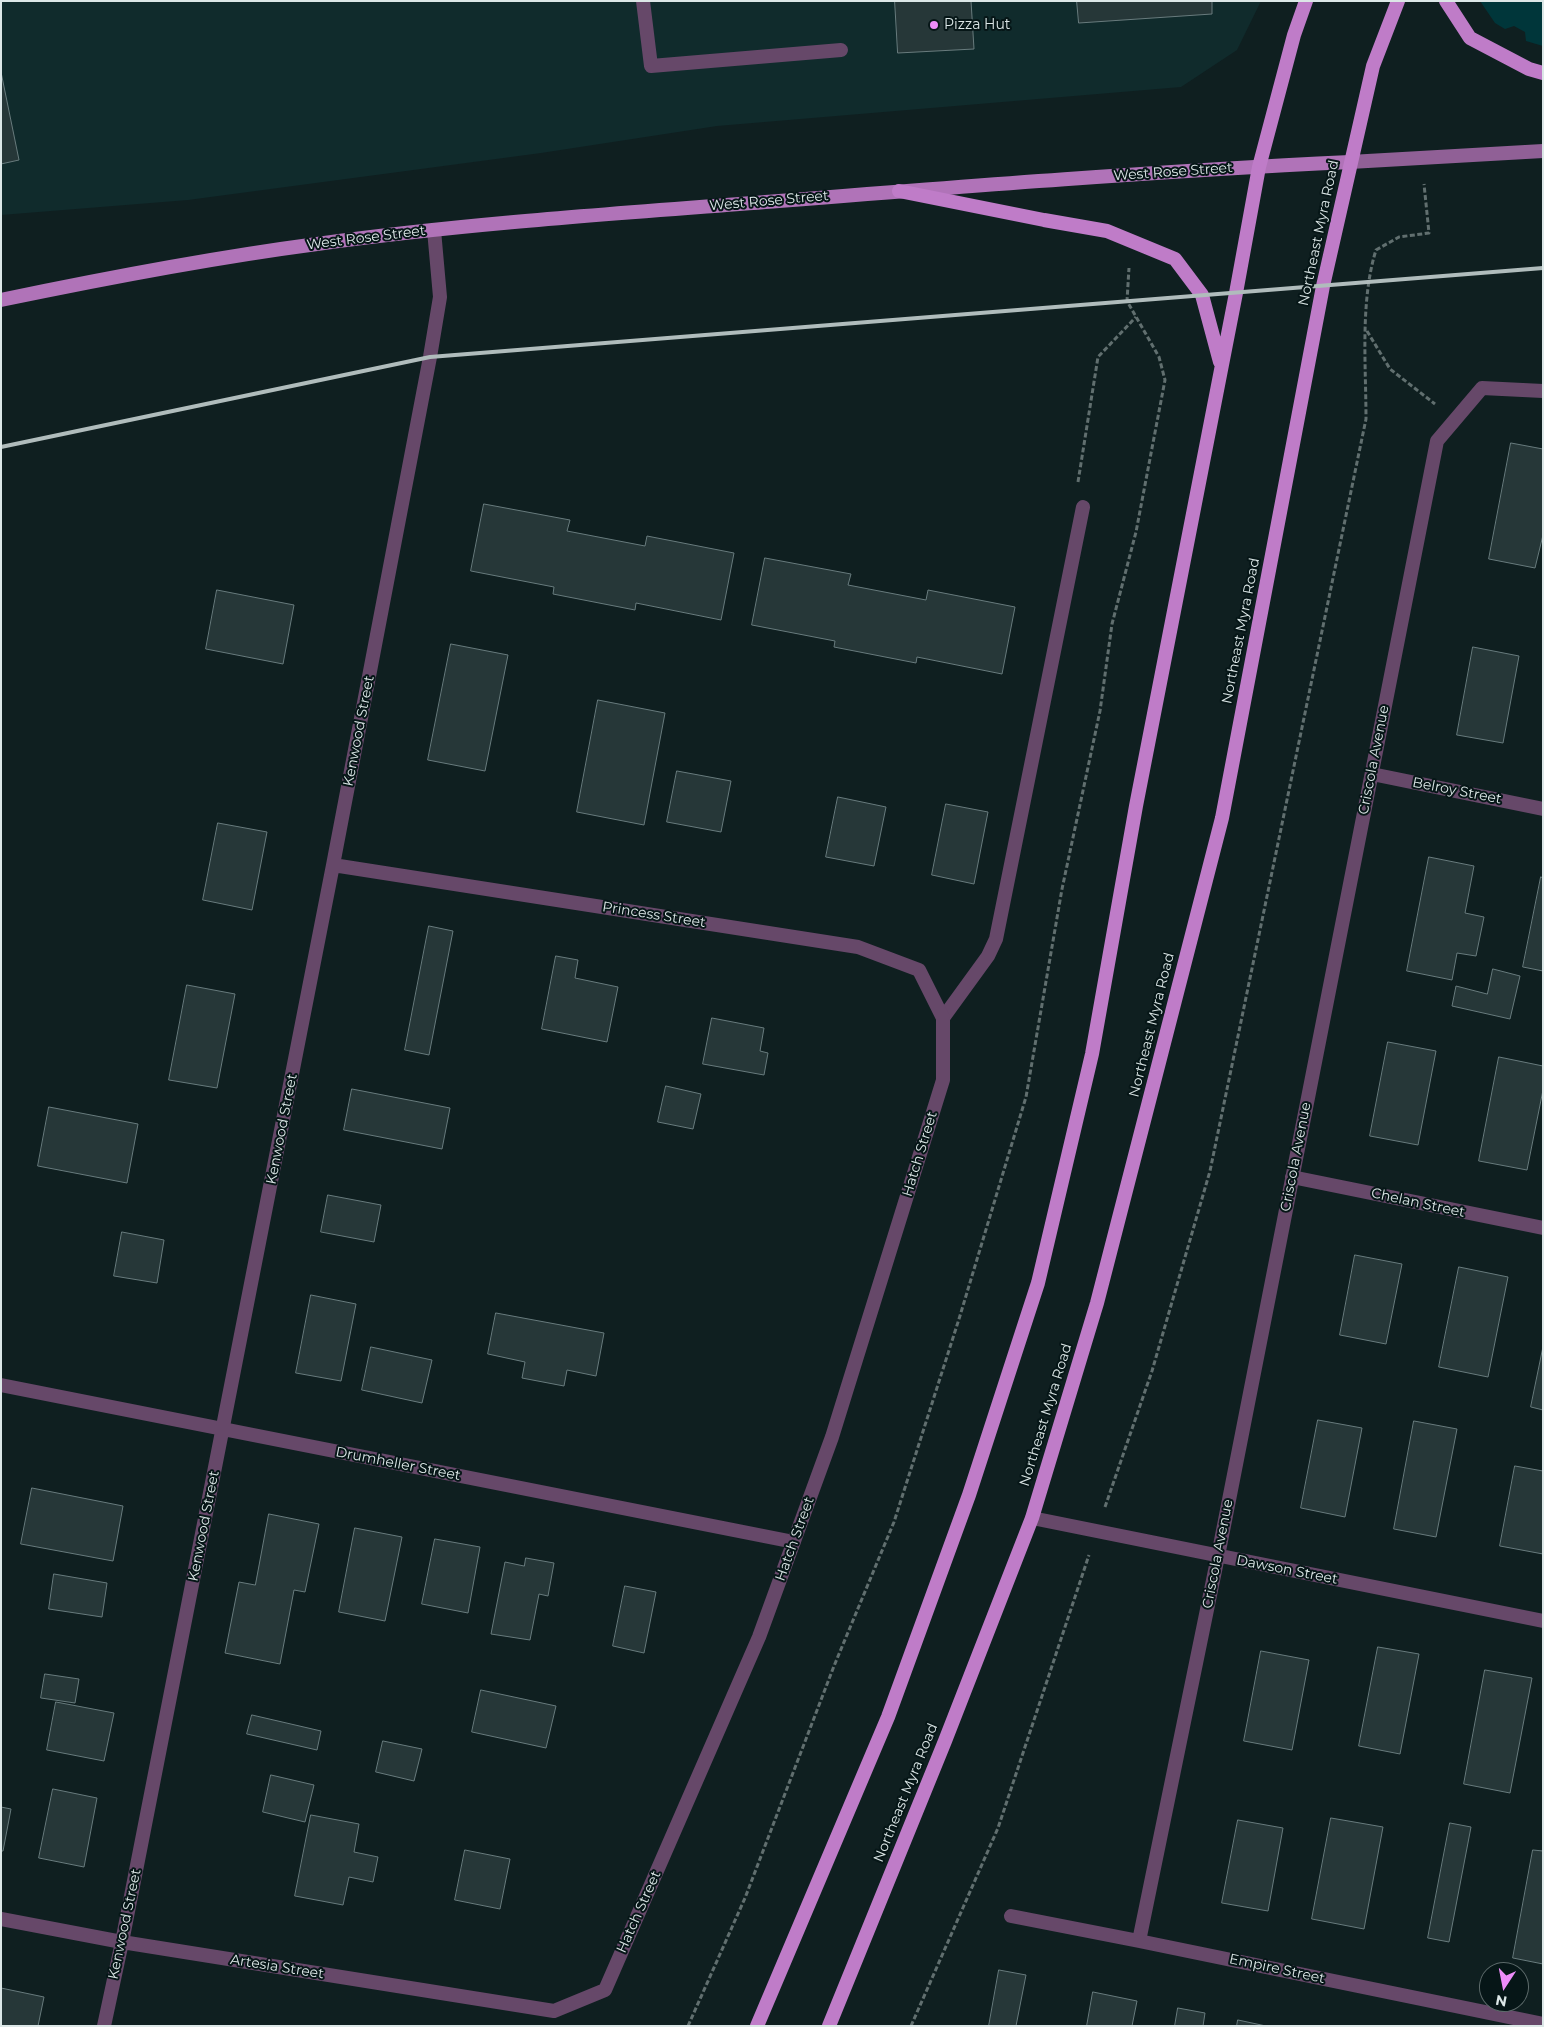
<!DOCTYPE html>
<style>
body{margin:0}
#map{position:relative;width:1544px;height:2027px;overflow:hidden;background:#0f1f20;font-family:Montserrat,sans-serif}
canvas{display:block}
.frame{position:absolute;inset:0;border:2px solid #dce7e7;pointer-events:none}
.north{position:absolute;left:1479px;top:1962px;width:50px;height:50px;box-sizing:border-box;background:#061617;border:1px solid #5c6a6a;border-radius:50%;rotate:191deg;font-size:14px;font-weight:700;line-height:20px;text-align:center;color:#dce7e7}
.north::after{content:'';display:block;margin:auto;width:18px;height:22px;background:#ed8cf9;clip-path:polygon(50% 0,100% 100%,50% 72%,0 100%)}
</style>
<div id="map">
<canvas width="1544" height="2027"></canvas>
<div class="frame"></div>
<div class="north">N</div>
</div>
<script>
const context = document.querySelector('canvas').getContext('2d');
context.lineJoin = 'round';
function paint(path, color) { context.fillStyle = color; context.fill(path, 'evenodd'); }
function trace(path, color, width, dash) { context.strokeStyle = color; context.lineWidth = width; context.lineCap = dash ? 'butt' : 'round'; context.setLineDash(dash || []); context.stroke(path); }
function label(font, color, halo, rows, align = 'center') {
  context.font = font + ' Montserrat,sans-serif'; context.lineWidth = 4; context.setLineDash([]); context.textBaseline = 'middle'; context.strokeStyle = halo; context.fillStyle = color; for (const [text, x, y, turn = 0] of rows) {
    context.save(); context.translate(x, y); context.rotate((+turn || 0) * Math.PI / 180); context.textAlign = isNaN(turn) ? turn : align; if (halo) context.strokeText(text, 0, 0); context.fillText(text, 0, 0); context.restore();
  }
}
paint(new Path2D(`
 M 1,1 L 1261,1 L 1237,50 L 1181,87 L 717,126 L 541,153 L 188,200 L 1,215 Z`), '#102b2c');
paint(new Path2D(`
 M 1480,1 L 1543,1 L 1543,46 L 1526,41 L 1525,32 L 1514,26 L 1505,29 L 1495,23 Z`), '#00363a');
const building = new Path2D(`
 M 895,1 L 971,1 L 974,49 L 898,53 Z
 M 1077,1 L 1212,1 L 1212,14 L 1079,23 Z
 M 1,72 L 19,160 L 1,164 Z
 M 1511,443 L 1543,449 L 1543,535 L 1535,568 L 1489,559 Z
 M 484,504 L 570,520 L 567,531 L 645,546 L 647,536 L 734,553 L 721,620 L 636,603 L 635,610 L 553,594 L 554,587 L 471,571 Z
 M 765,558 L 851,574 L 848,585 L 926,600 L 928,590 L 1015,607 L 1002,674 L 917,657 L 916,663 L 834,647 L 835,641 L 752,625 Z
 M 217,590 L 294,605 L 283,664 L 206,649 Z
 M 451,644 L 508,655 L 485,771 L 428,760 Z
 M 1473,647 L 1519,656 L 1503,743 L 1457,735 Z
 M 598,700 L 665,713 L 644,825 L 577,812 Z
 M 677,771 L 731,781 L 721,832 L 667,822 Z
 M 838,797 L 886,807 L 874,866 L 826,857 Z
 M 946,804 L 988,812 L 974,884 L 932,875 Z
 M 218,823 L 267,832 L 252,910 L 203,900 Z
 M 1429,857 L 1474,866 L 1465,913 L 1484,917 L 1476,956 L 1457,953 L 1452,980 L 1407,971 Z
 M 1541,877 L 1543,878 L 1543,971 L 1523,967 Z
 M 429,926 L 453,931 L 429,1055 L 405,1050 Z
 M 556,956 L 578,960 L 575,978 L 618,987 L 607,1042 L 542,1029 Z
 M 1493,969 L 1520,976 L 1510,1019 L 1452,1006 L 1456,986 L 1487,994 Z
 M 187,985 L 235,994 L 217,1088 L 169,1080 Z
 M 712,1018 L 764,1028 L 760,1051 L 768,1053 L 764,1075 L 703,1064 Z
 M 1388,1042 L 1436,1051 L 1418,1145 L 1370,1136 Z
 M 1499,1057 L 1543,1066 L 1543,1090 L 1527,1170 L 1479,1161 Z
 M 666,1086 L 701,1094 L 693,1129 L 658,1122 Z
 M 352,1089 L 450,1108 L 442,1149 L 344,1130 Z
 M 49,1107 L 138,1124 L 127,1183 L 38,1166 Z
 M 328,1195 L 381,1205 L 374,1242 L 321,1232 Z
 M 122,1232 L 164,1240 L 157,1283 L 114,1276 Z
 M 1355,1255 L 1402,1264 L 1386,1344 L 1340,1335 Z
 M 1459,1267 L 1508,1277 L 1488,1377 L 1439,1367 Z
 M 311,1295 L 356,1304 L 341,1381 L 296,1373 Z
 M 496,1313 L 604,1333 L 596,1376 L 567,1370 L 564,1386 L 522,1378 L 525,1362 L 488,1354 Z
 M 371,1347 L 432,1360 L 422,1403 L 362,1390 Z
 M 1543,1347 L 1543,1410 L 1531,1407 Z
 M 1318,1420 L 1362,1428 L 1345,1517 L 1301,1508 Z
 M 1414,1421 L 1457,1429 L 1436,1537 L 1394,1529 Z
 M 1515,1466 L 1543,1471 L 1543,1554 L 1500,1546 Z
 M 32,1488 L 123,1506 L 113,1561 L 21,1544 Z
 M 269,1514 L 319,1524 L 305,1592 L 294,1590 L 280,1664 L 225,1653 L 239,1582 L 255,1585 Z
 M 355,1528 L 402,1537 L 385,1621 L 339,1612 Z
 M 435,1539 L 480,1547 L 468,1613 L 422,1604 Z
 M 526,1558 L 554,1563 L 548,1596 L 539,1594 L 530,1640 L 491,1634 L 505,1562 L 524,1566 Z
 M 54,1574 L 107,1583 L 102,1617 L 49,1609 Z
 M 625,1586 L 656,1592 L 644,1653 L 613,1646 Z
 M 1378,1647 L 1419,1654 L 1400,1754 L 1359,1746 Z
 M 1261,1651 L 1309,1660 L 1292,1750 L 1244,1741 Z
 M 1485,1670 L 1532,1678 L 1510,1793 L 1464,1784 Z
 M 45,1674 L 79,1679 L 75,1703 L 41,1698 Z
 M 481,1690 L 556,1706 L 546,1748 L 472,1732 Z
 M 56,1702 L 114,1713 L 104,1761 L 47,1750 Z
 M 252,1715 L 321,1731 L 317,1750 L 247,1734 Z
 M 383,1741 L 422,1749 L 414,1781 L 376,1772 Z
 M 271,1775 L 314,1785 L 305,1822 L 263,1812 Z
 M 53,1789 L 97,1798 L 84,1867 L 39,1858 Z
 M 1,1807 L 11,1809 L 3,1851 L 1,1851 Z
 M 311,1815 L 359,1824 L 354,1852 L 378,1857 L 373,1882 L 349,1877 L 343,1905 L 295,1896 Z
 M 1331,1818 L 1383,1827 L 1364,1929 L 1312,1919 Z
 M 1238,1820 L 1283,1828 L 1268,1911 L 1222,1903 Z
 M 1450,1823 L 1471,1827 L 1449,1942 L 1428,1938 Z
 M 465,1850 L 510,1859 L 500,1909 L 455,1900 Z
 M 1533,1850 L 1543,1851 L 1543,1964 L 1513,1958 Z
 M 999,1970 L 1026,1975 L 1016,2026 L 989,2026 Z
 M 1,1988 L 44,1997 L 38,2026 L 1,2026 Z
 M 1093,1992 L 1137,2001 L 1132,2026 L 1087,2026 Z
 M 1178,2008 L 1205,2013 L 1203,2026 L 1175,2026 Z
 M 1238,2020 L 1266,2026 L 1237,2026 Z`);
paint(building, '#263738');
trace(building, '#687b7d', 1);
trace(new Path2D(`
 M 1367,331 L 1390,369 L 1435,404
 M 1078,482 L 1098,357 L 1136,317
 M 1105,1507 L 1152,1371 L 1210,1171 L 1366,419 C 1366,365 1360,301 1376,250 L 1399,237 L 1429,233 L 1424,184
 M 688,2026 L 745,1898 L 834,1666 L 894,1522 L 959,1319 L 1026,1097 L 1062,889 L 1100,711 L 1112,624 L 1136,532 L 1165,380 L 1159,357 L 1127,301 L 1129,268
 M 911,2026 L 998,1828 L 1089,1555`), '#616f6f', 3, [5, 2.5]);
trace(new Path2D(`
 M 643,1 L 651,66 L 841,50
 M 943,1018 L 988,956 L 996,939 L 1083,507`), '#664869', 14);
trace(new Path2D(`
 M 1372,774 L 1543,809
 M 1292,1177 L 1543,1228
 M 1,1385 L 794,1542
 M 1032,1518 L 1543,1621
 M 1011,1916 L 1139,1941 L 1543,2024
 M 1,1919 L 122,1942 L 554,2011 L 605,1990 L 759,1637 L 832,1437 L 943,1080 L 943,1018 L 919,970 L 858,947 L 333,865
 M 1139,1941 L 1218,1556 L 1437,441 L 1482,388 L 1543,391
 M 104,2026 L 122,1942 L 333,865 L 430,357 L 440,297 L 434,230`), '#664869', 14);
trace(new Path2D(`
 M 1350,162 L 1543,151`), '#906096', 14);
trace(new Path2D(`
 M 1,300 C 106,278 211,258 317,244 C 470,223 625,213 779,201 C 969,186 1160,171 1350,162`), '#b073b8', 14);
trace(new Path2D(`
 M 1446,1 L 1470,38 L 1529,69 L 1543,73
 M 899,191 L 1044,220 L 1107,231 L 1175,259 L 1202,295 L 1220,362
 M 757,2026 L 888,1717 L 969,1495 L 1038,1283 L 1092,1054 L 1136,806 L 1236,293 L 1259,167 L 1294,35 L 1306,1
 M 829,2026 L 945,1741 L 1032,1518 L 1097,1303 L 1222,818 L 1323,286 L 1373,66 L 1398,1`), '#bf7cc8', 14);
trace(new Path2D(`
 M 1,447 L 430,357 L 1543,268`), '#b0bcbc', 4);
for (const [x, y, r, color] of [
 [934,25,5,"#ed8cf9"]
]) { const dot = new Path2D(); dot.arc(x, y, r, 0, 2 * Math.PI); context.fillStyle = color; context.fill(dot); trace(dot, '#061617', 2); }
label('14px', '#dce7e7', '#061617', [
 ["Pizza Hut",944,25]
], 'left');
label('14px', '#dce7e7', '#061617', [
 ["West Rose Street",1173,172,-4],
 ["West Rose Street",769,201,-5],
 ["Northeast Myra Road",1319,233,-78],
 ["West Rose Street",366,238,-7],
 ["Northeast Myra Road",1241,631,-79],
 ["Kenwood Street",359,731,-79],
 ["Criscola Avenue",1374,760,-79],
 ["Belroy Street",1457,791,11],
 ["Princess Street",654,915,9],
 ["Northeast Myra Road",1152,1025,-76],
 ["Kenwood Street",282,1129,-79],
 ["Hatch Street",920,1154,-73],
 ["Criscola Avenue",1296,1157,-79],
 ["Chelan Street",1418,1203,12],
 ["Northeast Myra Road",1046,1415,-73],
 ["Drumheller Street",398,1464,11],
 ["Kenwood Street",204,1526,-79],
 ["Hatch Street",795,1539,-70],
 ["Criscola Avenue",1218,1554,-79],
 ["Dawson Street",1287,1570,11],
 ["Northeast Myra Road",906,1793,-68],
 ["Hatch Street",639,1912,-66],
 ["Kenwood Street",125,1924,-78],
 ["Artesia Street",277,1967,9],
 ["Empire Street",1277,1969,12]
]);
</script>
